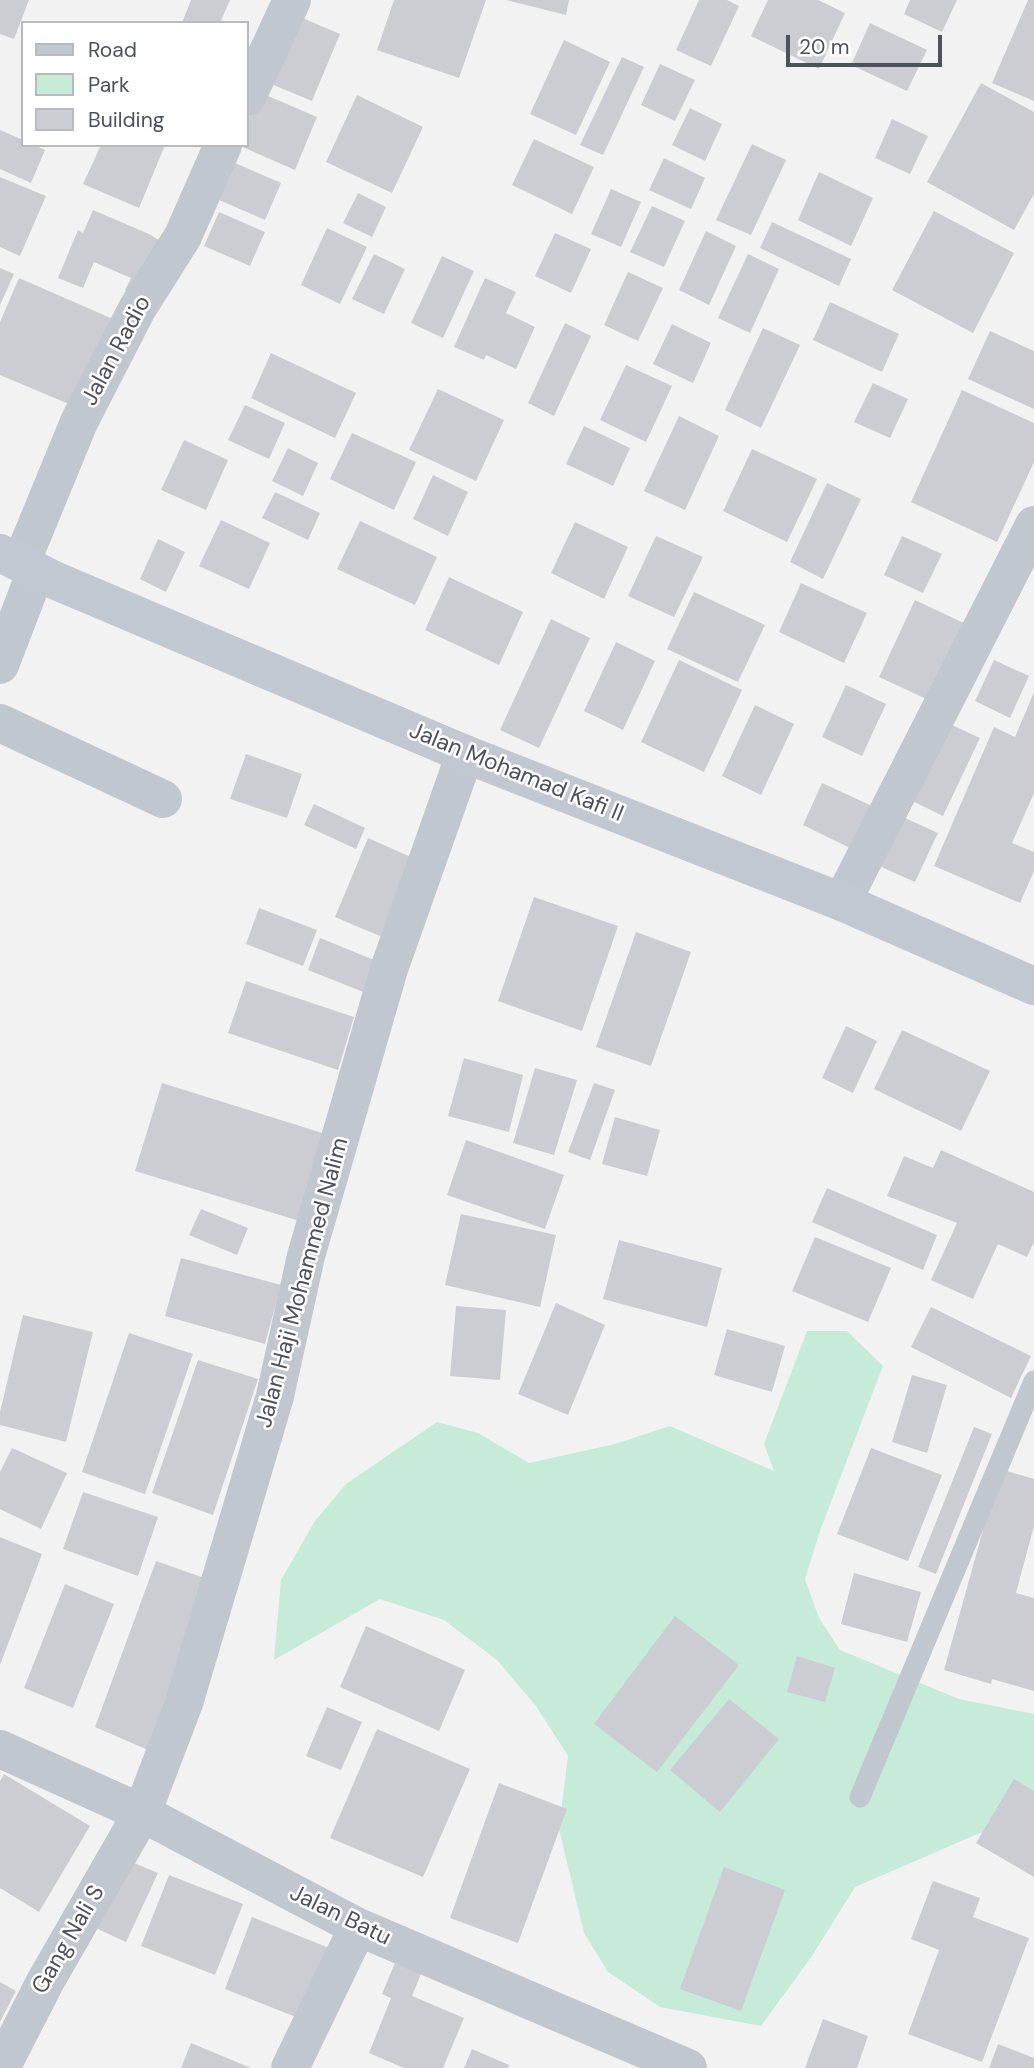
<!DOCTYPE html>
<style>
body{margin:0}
#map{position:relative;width:1034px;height:2068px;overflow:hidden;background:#f3f2f2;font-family:"DM Sans",sans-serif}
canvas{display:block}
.legend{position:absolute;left:21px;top:21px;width:228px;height:126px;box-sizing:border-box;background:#fff;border:2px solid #b7babe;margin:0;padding:9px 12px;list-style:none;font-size:21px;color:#4b525d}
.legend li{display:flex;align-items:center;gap:14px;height:35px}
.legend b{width:35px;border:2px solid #b7babe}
.scale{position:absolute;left:786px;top:35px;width:156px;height:32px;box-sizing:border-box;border:4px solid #4b525d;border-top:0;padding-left:9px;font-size:21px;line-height:24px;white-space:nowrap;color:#4b525d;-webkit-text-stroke:5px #fff;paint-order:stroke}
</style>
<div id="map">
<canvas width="1034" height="2068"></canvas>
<ul class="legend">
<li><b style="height:9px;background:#c2c8d2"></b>Road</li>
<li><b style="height:19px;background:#c6ebd9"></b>Park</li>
<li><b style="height:19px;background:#cccdd3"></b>Building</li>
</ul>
<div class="scale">20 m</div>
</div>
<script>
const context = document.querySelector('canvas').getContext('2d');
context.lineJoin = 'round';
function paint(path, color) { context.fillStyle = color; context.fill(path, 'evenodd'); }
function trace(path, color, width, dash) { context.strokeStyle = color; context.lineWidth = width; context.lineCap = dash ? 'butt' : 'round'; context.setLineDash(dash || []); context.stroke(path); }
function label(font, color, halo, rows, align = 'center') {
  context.font = font + ' "DM Sans",sans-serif'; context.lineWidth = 5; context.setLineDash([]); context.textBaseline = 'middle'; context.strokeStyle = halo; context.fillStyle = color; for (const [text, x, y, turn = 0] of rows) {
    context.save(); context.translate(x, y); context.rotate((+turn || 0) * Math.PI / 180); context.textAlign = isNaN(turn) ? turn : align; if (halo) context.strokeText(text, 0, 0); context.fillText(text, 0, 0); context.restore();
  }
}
paint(new Path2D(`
 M 807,1331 L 847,1331 L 883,1366 L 821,1528 L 805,1579 L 819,1618 L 840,1650 L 959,1699 L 1034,1714 L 1034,1822 L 980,1833 L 855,1887 L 812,1956 L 761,2026 L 660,2007 L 608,1972 L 584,1933 L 559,1829 L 568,1756 L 536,1706 L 497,1660 L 444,1620 L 380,1599 L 274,1660 L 281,1580 L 315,1521 L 346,1484 L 437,1422 L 478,1433 L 529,1463 L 615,1444 L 670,1426 L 774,1471 L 764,1444 Z`), '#c6ebd9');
paint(new Path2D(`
 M 0,0 L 29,0 L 14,39 L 0,34 Z
 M 191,0 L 230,0 L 220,23 L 182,23 Z
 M 394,0 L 486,0 L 459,78 L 377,50 Z
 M 506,0 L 569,0 L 566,15 Z
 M 699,0 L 727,0 L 739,6 L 711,66 L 676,50 Z
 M 768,0 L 818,0 L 845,13 L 819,69 L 751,36 Z
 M 910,0 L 957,0 L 942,32 L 904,14 Z
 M 1028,0 L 1034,0 L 1034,101 L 992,83 Z
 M 300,17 L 340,34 L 312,101 L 271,84 Z
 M 870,23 L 927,50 L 907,91 L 851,65 Z
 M 564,40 L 610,62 L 576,135 L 530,114 Z
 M 622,57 L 644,67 L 603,155 L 580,145 Z
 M 660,64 L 695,80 L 675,121 L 641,105 Z
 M 981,83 L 1034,112 L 1034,194 L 1014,230 L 927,182 Z
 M 259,92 L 317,117 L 295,170 L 238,145 L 247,145 L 247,122 Z
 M 357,95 L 423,127 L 392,193 L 326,162 Z
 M 690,108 L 722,124 L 705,161 L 672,145 Z
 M 892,119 L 928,136 L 910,174 L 875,158 Z
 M 0,130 L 23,140 L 23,145 L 34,145 L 45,150 L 31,183 L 0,169 Z
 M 534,139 L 594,167 L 572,214 L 512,185 Z
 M 752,144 L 786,160 L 751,235 L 716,220 Z
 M 101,145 L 165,145 L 139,208 L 83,184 Z
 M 664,158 L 705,178 L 691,209 L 649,190 Z
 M 226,159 L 281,183 L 265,220 L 210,196 Z
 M 819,172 L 873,198 L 851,246 L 798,220 Z
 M 0,177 L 46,196 L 20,256 L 0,247 Z
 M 611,189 L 641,202 L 621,247 L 591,234 Z
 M 358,193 L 386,207 L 372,237 L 343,223 Z
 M 652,206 L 685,221 L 664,267 L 630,252 Z
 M 93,210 L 149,234 L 169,246 L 137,297 L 125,290 L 131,278 L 94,262 L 83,288 L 58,278 L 78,230 L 83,233 Z
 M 934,211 L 1014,253 L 973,333 L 892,290 Z
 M 219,212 L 265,232 L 250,266 L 204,246 Z
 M 772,222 L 851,259 L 839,286 L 760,248 Z
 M 327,228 L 367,247 L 340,304 L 301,285 Z
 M 706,231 L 736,246 L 709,305 L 679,290 Z
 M 555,233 L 591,249 L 571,293 L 535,276 Z
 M 374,254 L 405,269 L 384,314 L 352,299 Z
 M 748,254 L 779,269 L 750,333 L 718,318 Z
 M 442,256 L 474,271 L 443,338 L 411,323 Z
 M 0,268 L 14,274 L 0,305 Z
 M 628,272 L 663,288 L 638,341 L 604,325 Z
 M 19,278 L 120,322 L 83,410 L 0,375 L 0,322 Z
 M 485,278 L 516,292 L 506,313 L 535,327 L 516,369 L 486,355 L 484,360 L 454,347 Z
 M 830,302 L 899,334 L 882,372 L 813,340 Z
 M 565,323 L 591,336 L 554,416 L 528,403 Z
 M 672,324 L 711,343 L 693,383 L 653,364 Z
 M 763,328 L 800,345 L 761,428 L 725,410 Z
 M 990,331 L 1034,351 L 1034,409 L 968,379 Z
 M 271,353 L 356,393 L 335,438 L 251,398 Z
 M 626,365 L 672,386 L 646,442 L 600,420 Z
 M 873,383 L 908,399 L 890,438 L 854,422 Z
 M 438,389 L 504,420 L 476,481 L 409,450 Z
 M 962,390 L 1034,423 L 1034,462 L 997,542 L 911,502 Z
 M 245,405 L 285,423 L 269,459 L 228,440 Z
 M 679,416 L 719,436 L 685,510 L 644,491 Z
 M 584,426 L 630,448 L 613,486 L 566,464 Z
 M 352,433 L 416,462 L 394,510 L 330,479 Z
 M 184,440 L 228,460 L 206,510 L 161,490 Z
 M 288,448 L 318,463 L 303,496 L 272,481 Z
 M 752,449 L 817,479 L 787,542 L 723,511 Z
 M 433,475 L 468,492 L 448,536 L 413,519 Z
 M 827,483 L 861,499 L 823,579 L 790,562 Z
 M 275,492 L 320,513 L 308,540 L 262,518 Z
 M 221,520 L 270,543 L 249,589 L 199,566 Z
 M 360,521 L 437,557 L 415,605 L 337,569 Z
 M 575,522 L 628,547 L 604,599 L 551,573 Z
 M 656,536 L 703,557 L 674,617 L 628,596 Z
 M 902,536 L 942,554 L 923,593 L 884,575 Z
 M 158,539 L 185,552 L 166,592 L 140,579 Z
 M 449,577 L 523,612 L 499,665 L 425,630 Z
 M 801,583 L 867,613 L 844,663 L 779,632 Z
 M 694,592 L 765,625 L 738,682 L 667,649 Z
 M 915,600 L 970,626 L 935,703 L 879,677 Z
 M 551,619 L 590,638 L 539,748 L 500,730 Z
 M 616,642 L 655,661 L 623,730 L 584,711 Z
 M 679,660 L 742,690 L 704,772 L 641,742 Z
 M 994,660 L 1029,676 L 1010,718 L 975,701 Z
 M 846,685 L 886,704 L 862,756 L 822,737 Z
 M 1034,692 L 1034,793 L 1012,843 L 1034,852 L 1034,871 L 1020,903 L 934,866 L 994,727 L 1015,737 Z
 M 755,705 L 794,724 L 761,795 L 722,776 Z
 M 941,720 L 980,738 L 943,816 L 904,797 Z
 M 246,754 L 302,774 L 287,818 L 230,799 Z
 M 822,783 L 872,806 L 852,849 L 803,825 Z
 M 314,804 L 365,828 L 356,849 L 304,825 Z
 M 903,817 L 938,833 L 915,882 L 879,866 Z
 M 368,838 L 420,861 L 387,939 L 335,917 Z
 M 534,897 L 618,926 L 582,1031 L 498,1001 Z
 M 259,908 L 317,930 L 303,966 L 246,944 Z
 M 636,932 L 691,952 L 651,1066 L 596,1047 Z
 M 320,938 L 384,964 L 371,995 L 308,970 Z
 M 246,981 L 354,1017 L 338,1070 L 228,1033 Z
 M 846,1026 L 877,1041 L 853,1093 L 822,1078 Z
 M 902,1030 L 990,1071 L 961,1131 L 874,1089 Z
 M 464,1058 L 523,1075 L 509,1132 L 448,1116 Z
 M 535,1068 L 577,1080 L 554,1155 L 513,1143 Z
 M 162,1083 L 332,1136 L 306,1223 L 135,1171 Z
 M 594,1083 L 615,1090 L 590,1160 L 568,1152 Z
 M 615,1117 L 660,1130 L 647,1176 L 602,1164 Z
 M 466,1140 L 564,1175 L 545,1229 L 447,1195 Z
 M 941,1150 L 1034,1192 L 1034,1242 L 1027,1257 L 998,1244 L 973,1299 L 931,1280 L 957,1223 L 887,1196 L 904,1156 L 933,1168 Z
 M 827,1188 L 937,1235 L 923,1270 L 812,1222 Z
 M 201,1209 L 248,1228 L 237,1255 L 189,1235 Z
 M 461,1214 L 556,1235 L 540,1307 L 445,1285 Z
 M 815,1237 L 891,1268 L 868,1322 L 792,1291 Z
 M 619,1240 L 722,1268 L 707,1327 L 603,1299 Z
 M 181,1258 L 281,1285 L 265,1344 L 165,1316 Z
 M 556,1303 L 605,1325 L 568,1415 L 518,1394 Z
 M 456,1306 L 506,1310 L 500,1380 L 450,1376 Z
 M 931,1307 L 1031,1356 L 1011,1398 L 911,1347 Z
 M 23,1315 L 93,1332 L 66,1442 L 0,1425 L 0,1412 Z
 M 727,1329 L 785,1346 L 772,1392 L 714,1375 Z
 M 129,1333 L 193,1354 L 145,1494 L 82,1472 Z
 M 198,1360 L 258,1379 L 213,1515 L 152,1493 Z
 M 912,1375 L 947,1385 L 927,1453 L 892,1442 Z
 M 974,1427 L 992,1434 L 936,1574 L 918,1567 Z
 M 12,1448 L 67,1473 L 41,1529 L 0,1509 L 0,1472 Z
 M 871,1448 L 942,1475 L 908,1561 L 837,1534 Z
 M 1000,1469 L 1034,1479 L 1034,1526 L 1016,1593 L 1034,1598 L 1034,1691 L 992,1679 L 991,1684 L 944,1670 Z
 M 83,1492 L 158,1517 L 138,1576 L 63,1549 Z
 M 0,1537 L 42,1554 L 0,1665 Z
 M 156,1561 L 210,1580 L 148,1750 L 95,1727 Z
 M 854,1573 L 921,1592 L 907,1642 L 841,1624 Z
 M 65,1584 L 114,1604 L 73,1708 L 24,1688 Z
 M 675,1616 L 739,1665 L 657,1772 L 594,1724 Z
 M 366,1626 L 465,1670 L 439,1731 L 340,1687 Z
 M 797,1656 L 835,1668 L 825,1702 L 787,1692 Z
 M 729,1699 L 779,1739 L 720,1812 L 670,1770 Z
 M 327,1707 L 362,1722 L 341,1770 L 306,1756 Z
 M 377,1729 L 470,1769 L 423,1877 L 330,1838 Z
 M 4,1774 L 90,1826 L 39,1912 L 0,1888 L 0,1781 Z
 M 1014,1779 L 1034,1791 L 1034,1877 L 976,1843 Z
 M 499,1783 L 567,1809 L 518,1943 L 450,1918 Z
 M 127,1860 L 158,1873 L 126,1942 L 89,1925 Z
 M 724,1867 L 785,1890 L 741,2011 L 680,1989 Z
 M 169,1875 L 243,1904 L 215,1975 L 141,1946 Z
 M 933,1881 L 980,1898 L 973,1917 L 1029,1938 L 982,2062 L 908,2034 L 939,1950 L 911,1939 Z
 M 252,1917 L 334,1950 L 306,2021 L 225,1989 Z
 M 397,1958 L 423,1969 L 412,1996 L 464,2018 L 443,2068 L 404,2068 L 369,2053 L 391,1998 L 382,1994 Z
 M 0,1982 L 16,1991 L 0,2022 Z
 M 823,2019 L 868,2036 L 857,2068 L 805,2068 Z
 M 191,2043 L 251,2068 L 181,2068 Z
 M 998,2044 L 1034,2058 L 1034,2068 L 989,2068 Z
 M 472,2049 L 509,2065 L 508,2068 L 464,2068 Z`), '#cccdd3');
trace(new Path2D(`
 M 860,1797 L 1034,1381`), '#c1c7ce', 21);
trace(new Path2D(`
 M 247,97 L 292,0
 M 21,563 L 79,422 L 137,309 L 183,236 L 223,145
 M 0,665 L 36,571
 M 0,723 L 163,799
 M 842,902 L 1034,525
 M 0,1749 L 142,1813 L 358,1927 L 688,2068
 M 1,2068 L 45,1982 L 142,1813 L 184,1703 L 275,1396 L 306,1256 L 389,969 L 465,754
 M 290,2068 L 358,1927`), '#c1c7ce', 38);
trace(new Path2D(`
 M 0,553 L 54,580 L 465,754 L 842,902 L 1034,986`), '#c2c8d2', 38);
label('23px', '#4b525d', '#fff', [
 ["Jalan Radio",117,351,-62],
 ["Jalan Mohamad Kafi II",516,773,22],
 ["Jalan Haji Mohammed Nalim",303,1283,-75],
 ["Jalan Batu",340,1916,26],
 ["Gang Nali S",69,1940,-60]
]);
</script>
